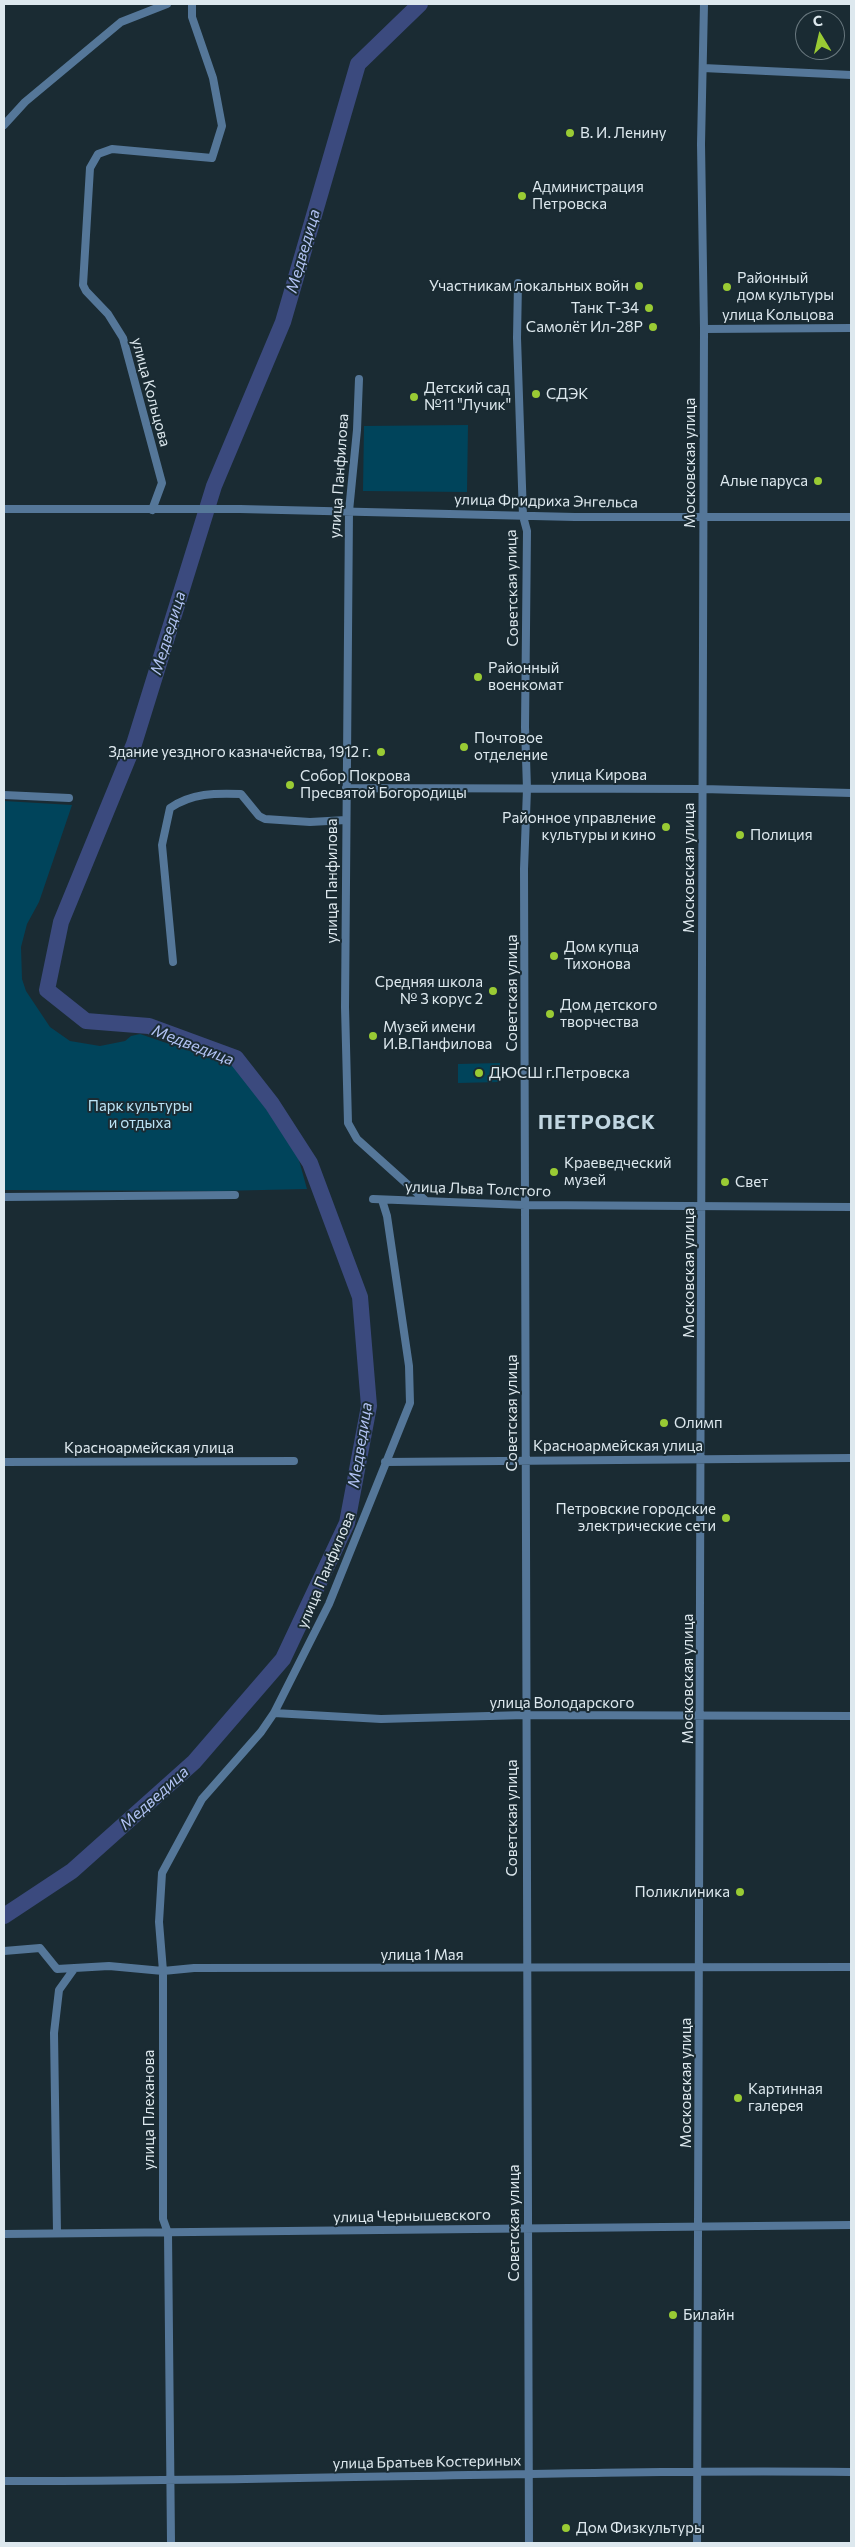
<!DOCTYPE html>
<meta charset="utf-8">
<style>
body{margin:0}
#map{position:relative;width:855px;height:2547px;overflow:hidden;background:#1a2b33;font-family:Commissioner,sans-serif}
canvas{display:block}
.frame{position:absolute;inset:0;border:5px solid #dde8ee;pointer-events:none}
.north{position:absolute;left:795px;top:10px;width:50px;height:50px;box-sizing:border-box;background:#1a2b33;border:1px solid #68777e;border-radius:50%;rotate:351deg;font-size:14px;font-weight:700;line-height:20px;text-align:center;color:#dde8ee}
.north::after{content:'';display:block;margin:auto;width:18px;height:22px;background:#9acb34;clip-path:polygon(50% 0,100% 100%,50% 72%,0 100%)}
</style>
<div id="map">
<canvas width="855" height="2547"></canvas>
<div class="frame"></div>
<div class="north">С</div>
</div>
<script>
const context = document.querySelector('canvas').getContext('2d');
context.lineJoin = 'round';
function paint(path, color) { context.fillStyle = color; context.fill(path, 'evenodd'); }
function trace(path, color, width, dash) { context.strokeStyle = color; context.lineWidth = width; context.lineCap = dash ? 'butt' : 'round'; context.setLineDash(dash || []); context.stroke(path); }
function label(font, color, halo, rows, align = 'center') {
  context.font = font + ' Commissioner,sans-serif'; context.lineWidth = 4; context.setLineDash([]); context.textBaseline = 'middle'; context.strokeStyle = halo; context.fillStyle = color; for (const [text, x, y, turn = 0] of rows) {
    context.save(); context.translate(x, y); context.rotate((+turn || 0) * Math.PI / 180); context.textAlign = isNaN(turn) ? turn : align; if (halo) context.strokeText(text, 0, 0); context.fillText(text, 0, 0); context.restore();
  }
}
paint(new Path2D(`
 M 468,425 L 467,492 L 363,491 L 364,426 Z
 M 4,801 L 72,805 L 39,902 L 27,924 L 21,947 L 22,979 L 26,991 L 50,1027 L 70,1041 L 100,1046 L 125,1041 L 131,1036 L 140,1034 L 237,1067 L 297,1153 L 307,1189 L 218,1191 L 4,1190 Z
 M 500,1063 L 500,1082 L 458,1083 L 458,1064 Z`), '#00445b');
trace(new Path2D(`
 M 4,1916 L 72,1871 L 194,1762 L 283,1659 L 347,1523 L 369,1406 L 360,1297 L 310,1163 L 272,1104 L 236,1058 L 149,1026 L 86,1021 L 47,990 L 61,922 L 134,744 L 214,486 L 283,322 L 358,64 L 420,4`), '#3b4a7e', 16);
trace(new Path2D(`
 M 703,68 L 851,75
 M 4,125 L 25,102 L 121,22 L 167,4
 M 518,283 L 517,338 L 523,516 L 527,531 L 525,727 L 527,789 L 524,869 L 529,2543
 M 704,329 L 851,328
 M 359,379 L 357,430 L 349,511 L 345,1007 L 348,1123 L 357,1139 L 426,1201
 M 4,509 L 240,509 L 575,517 L 851,517
 M 152,510 L 162,483 L 123,338 L 108,314 L 86,291 L 83,285 L 90,168 L 98,154 L 112,149 L 212,158 L 222,126 L 213,78 L 192,17 L 192,4
 M 346,788 L 703,789 L 851,793
 M 4,795 L 69,798
 M 173,962 L 162,845 L 170,808 C 192,793 215,793 241,794 L 259,816 L 265,819 L 310,822 L 346,820
 M 4,1197 L 235,1195
 M 373,1199 L 525,1205 L 851,1207
 M 4,1462 L 294,1461
 M 385,1462 L 851,1458
 M 274,1713 L 381,1719 L 525,1715 L 851,1716
 M 4,1951 L 40,1948 L 57,1969 L 109,1966 L 163,1971 L 194,1968 L 851,1967
 M 57,2232 L 54,2033 L 59,1990 L 74,1969
 M 4,2234 L 851,2225
 M 4,2481 C 286,2482 569,2469 851,2472
 M 171,2543 L 168,2233 L 163,2219 L 163,1971 L 159,1922 L 162,1873 L 202,1799 L 261,1732 L 274,1713 L 329,1604 L 410,1403 L 409,1366 L 387,1216 L 382,1200
 M 697,2543 L 704,329 L 701,144 L 704,4`), '#579', 8);
for (const [x, y, r, color] of [
 [570,133,5,"#9acb34"],
 [522,196,5,"#9acb34"],
 [639,286,5,"#9acb34"],
 [727,287,5,"#9acb34"],
 [649,308,5,"#9acb34"],
 [653,327,5,"#9acb34"],
 [536,394,5,"#9acb34"],
 [414,397,5,"#9acb34"],
 [818,481,5,"#9acb34"],
 [478,677,5,"#9acb34"],
 [464,747,5,"#9acb34"],
 [381,752,5,"#9acb34"],
 [290,785,5,"#9acb34"],
 [666,827,5,"#9acb34"],
 [740,835,5,"#9acb34"],
 [554,956,5,"#9acb34"],
 [493,991,5,"#9acb34"],
 [550,1014,5,"#9acb34"],
 [373,1036,5,"#9acb34"],
 [479,1073,5,"#9acb34"],
 [554,1172,5,"#9acb34"],
 [725,1182,5,"#9acb34"],
 [664,1423,5,"#9acb34"],
 [726,1518,5,"#9acb34"],
 [740,1892,5,"#9acb34"],
 [738,2098,5,"#9acb34"],
 [673,2315,5,"#9acb34"],
 [566,2528,5,"#9acb34"]
]) { const dot = new Path2D(); dot.arc(x, y, r, 0, 2 * Math.PI); context.fillStyle = color; context.fill(dot); trace(dot, '#1a2b33', 2); }
label('15px', '#dde8ee', '#1a2b33', [
 ["В. И. Ленину",580,133],
 ["Администрация",532,187],
 ["Петровска",532,204],
 ["Районный",737,278],
 ["дом культуры",737,295],
 ["Участникам локальных войн",629,286,"right"],
 ["Танк Т-34",639,308,"right"],
 ["Самолёт Ил-28Р",643,327,"right"],
 ["Детский сад",424,388],
 ["№11 \"Лучик\"",424,405],
 ["СДЭК",546,394],
 ["Алые паруса",808,481,"right"],
 ["Районный",488,668],
 ["военкомат",488,685],
 ["Почтовое",474,738],
 ["отделение",474,755],
 ["Здание уездного казначейства, 1912 г.",371,752,"right"],
 ["Собор Покрова",300,776],
 ["Пресвятой Богородицы",300,793],
 ["Районное управление",656,818,"right"],
 ["культуры и кино",656,835,"right"],
 ["Полиция",750,835],
 ["Дом купца",564,947],
 ["Тихонова",564,964],
 ["Средняя школа",483,982,"right"],
 ["№ 3 корус 2",483,999,"right"],
 ["Дом детского",560,1005],
 ["творчества",560,1022],
 ["Музей имени",383,1027],
 ["И.В.Панфилова",383,1044],
 ["ДЮСШ г.Петровска",489,1073],
 ["Краеведческий",564,1163],
 ["музей",564,1180],
 ["Свет",735,1182],
 ["Олимп",674,1423],
 ["Петровские городские",716,1509,"right"],
 ["электрические сети",716,1526,"right"],
 ["Поликлиника",730,1892,"right"],
 ["Картинная",748,2089],
 ["галерея",748,2106],
 ["Билайн",683,2315],
 ["Дом Физкультуры",576,2528]
], 'left');
label('15px', '#dde8ee', '#1a2b33', [
 ["улица Кольцова",778,315],
 ["улица Кольцова",151,392,75],
 ["Московская улица",690,463,-90],
 ["улица Панфилова",339,476,-86],
 ["улица Фридриха Энгельса",546,501,1],
 ["Советская улица",512,588,-91],
 ["улица Кирова",599,775],
 ["Московская улица",689,868,-90],
 ["улица Панфилова",332,881,-90],
 ["Советская улица",512,993,-90],
 ["улица Льва Толстого",478,1189,2],
 ["Московская улица",689,1273,-90],
 ["Советская улица",512,1413,-90],
 ["Красноармейская улица",618,1446],
 ["Красноармейская улица",149,1448],
 ["улица Панфилова",326,1570,-67],
 ["Московская улица",688,1679,-90],
 ["улица Володарского",562,1703],
 ["Советская улица",512,1818,-90],
 ["улица 1 Мая",422,1955],
 ["Московская улица",686,2083,-90],
 ["улица Плеханова",149,2110,-90],
 ["улица Чернышевского",412,2216,-1],
 ["Советская улица",514,2223,-90],
 ["улица Братьев Костериных",427,2462,-1]
]);
label('15px', '#bce3f5', '#1a2b33', [
 ["Парк культуры",140,1106],
 ["и отдыха",140,1123]
]);
label('italic 16px', '#b2c3f4', '#1a2b33', [
 ["Медведица",303,251,-74],
 ["Медведица",168,633,-73],
 ["Медведица",193,1045,21],
 ["Медведица",360,1445,-81],
 ["Медведица",154,1798,-42]
]);
context.letterSpacing = '1px';
label('bold 20px', '#c1d6e1', '#1a2b33', [
 ["ПЕТРОВСК",597,1122]
]);
context.letterSpacing = '0px';
</script>
